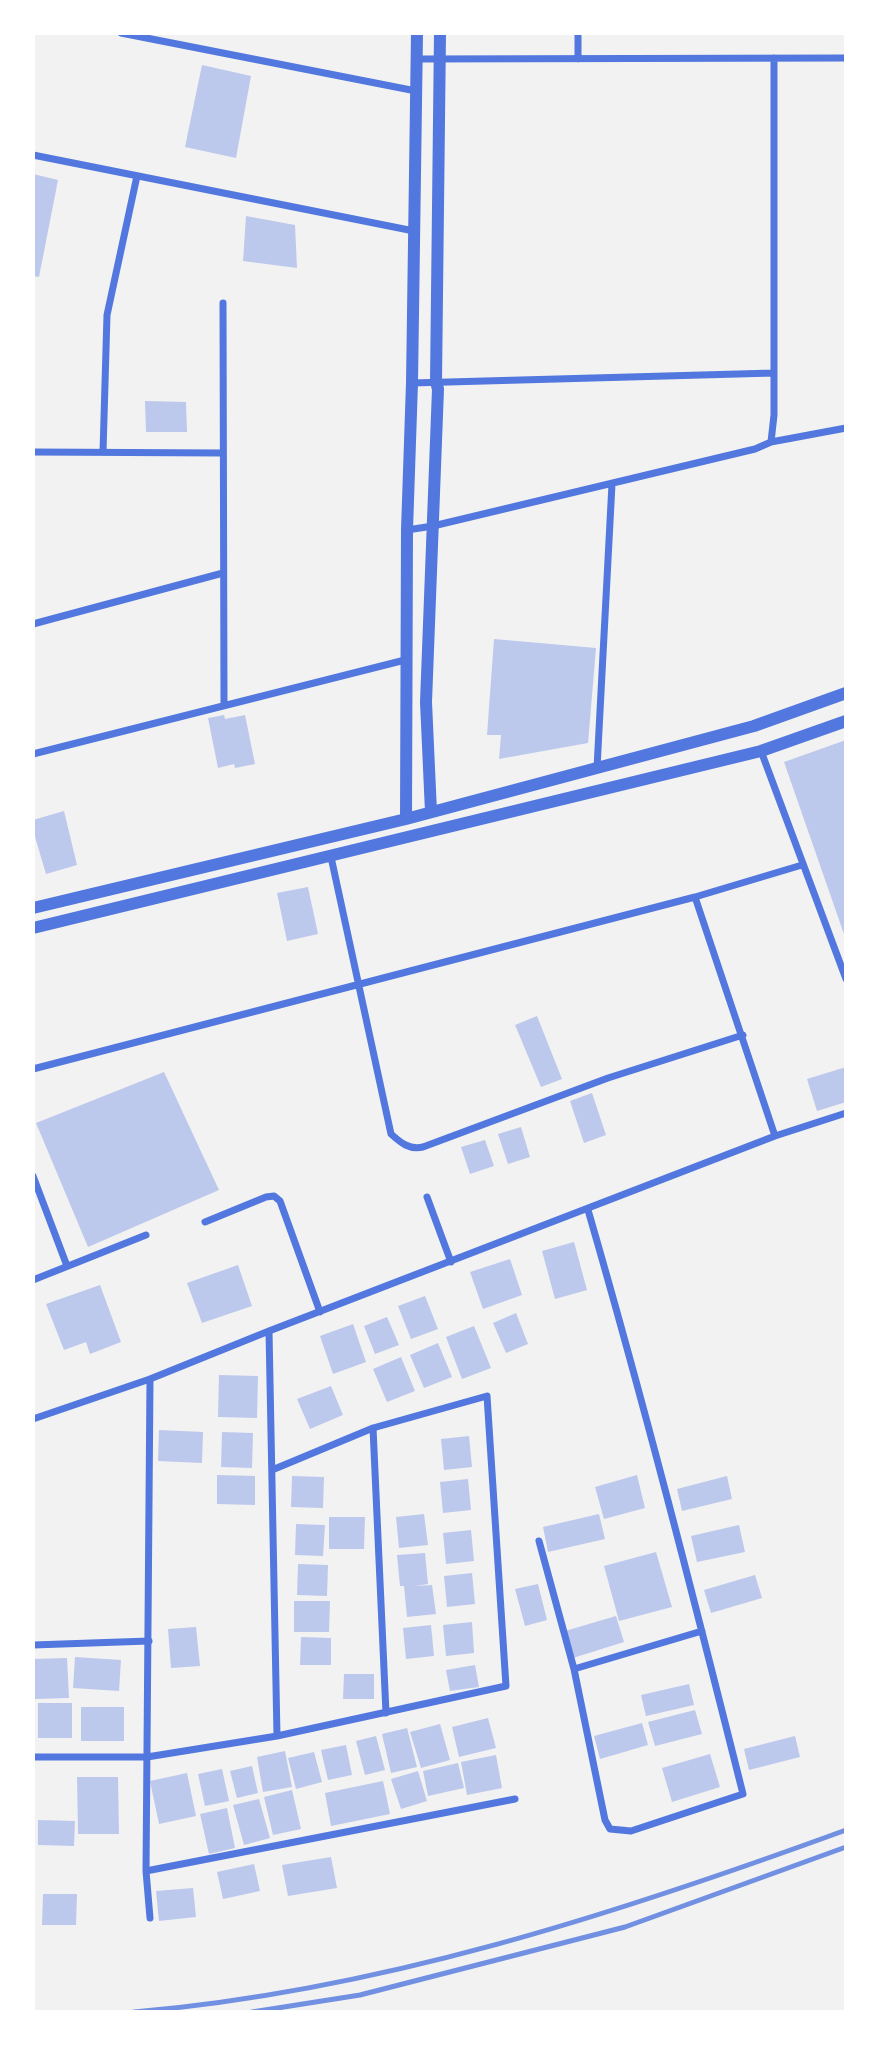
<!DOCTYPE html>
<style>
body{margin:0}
#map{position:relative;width:879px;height:2045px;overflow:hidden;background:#f2f2f2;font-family:Helvetica,sans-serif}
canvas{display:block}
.frame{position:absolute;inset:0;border:35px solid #fff;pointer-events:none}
</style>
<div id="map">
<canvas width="879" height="2045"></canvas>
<div class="frame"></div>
</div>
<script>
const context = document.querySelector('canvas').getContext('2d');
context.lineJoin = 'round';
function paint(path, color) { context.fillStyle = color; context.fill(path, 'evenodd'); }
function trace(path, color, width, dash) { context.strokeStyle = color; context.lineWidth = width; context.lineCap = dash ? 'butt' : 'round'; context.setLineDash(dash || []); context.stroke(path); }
paint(new Path2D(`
 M 202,65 L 251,76 L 236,158 L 185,147 Z
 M 33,174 L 58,180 L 39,277 L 33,276 Z
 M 246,216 L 295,225 L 297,268 L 243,261 Z
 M 145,401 L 186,402 L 187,432 L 146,432 Z
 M 494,639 L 596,648 L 588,743 L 499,759 L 501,735 L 487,735 Z
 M 224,715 L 225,719 L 245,715 L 255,764 L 235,768 L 234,764 L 218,768 L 208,718 Z
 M 846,740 L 846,937 L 845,937 L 784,762 Z
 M 64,811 L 77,865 L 46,874 L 33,830 L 33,820 Z
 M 308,887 L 318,934 L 287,941 L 277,893 Z
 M 537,1016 L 562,1079 L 541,1087 L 515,1025 Z
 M 846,1067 L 846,1102 L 817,1111 L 807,1079 Z
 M 164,1072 L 219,1190 L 88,1247 L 36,1123 Z
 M 592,1093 L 606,1135 L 584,1143 L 570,1101 Z
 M 521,1127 L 530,1157 L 508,1164 L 498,1134 Z
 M 485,1140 L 494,1166 L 470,1174 L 461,1147 Z
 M 574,1242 L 587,1290 L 555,1299 L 542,1251 Z
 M 510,1259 L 522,1295 L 483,1309 L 470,1272 Z
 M 238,1265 L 252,1306 L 202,1323 L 187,1283 Z
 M 100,1285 L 121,1342 L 90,1354 L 86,1342 L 64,1350 L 46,1304 Z
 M 425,1296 L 438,1329 L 411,1339 L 398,1306 Z
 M 516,1313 L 528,1344 L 506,1353 L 493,1323 Z
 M 387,1317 L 399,1345 L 375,1354 L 364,1326 Z
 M 353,1324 L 366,1362 L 333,1374 L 320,1336 Z
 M 474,1326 L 491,1368 L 462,1379 L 446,1337 Z
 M 438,1343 L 452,1377 L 424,1388 L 410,1355 Z
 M 401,1357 L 415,1391 L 387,1402 L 373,1369 Z
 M 219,1375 L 258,1376 L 257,1418 L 218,1417 Z
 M 331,1386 L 343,1415 L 310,1429 L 297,1399 Z
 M 159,1430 L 203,1432 L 202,1463 L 158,1461 Z
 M 222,1432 L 253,1433 L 252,1468 L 221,1467 Z
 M 469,1436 L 472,1467 L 444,1470 L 441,1439 Z
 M 217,1475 L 255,1476 L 255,1505 L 217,1504 Z
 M 637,1475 L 645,1508 L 604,1519 L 595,1487 Z
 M 292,1476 L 324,1477 L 323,1508 L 291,1507 Z
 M 727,1476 L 732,1499 L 682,1511 L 677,1489 Z
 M 468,1479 L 471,1510 L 443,1513 L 440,1482 Z
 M 424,1514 L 428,1545 L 399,1548 L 396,1517 Z
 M 599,1514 L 605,1539 L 548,1552 L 543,1527 Z
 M 329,1517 L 365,1517 L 364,1549 L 329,1549 Z
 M 296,1524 L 325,1525 L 323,1556 L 295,1555 Z
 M 739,1525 L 745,1552 L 697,1562 L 691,1536 Z
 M 471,1530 L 474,1561 L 446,1564 L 443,1533 Z
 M 656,1552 L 672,1607 L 619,1621 L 604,1566 Z
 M 425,1553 L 428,1584 L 415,1586 L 432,1585 L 436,1614 L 407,1617 L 404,1586 L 400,1586 L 397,1555 Z
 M 298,1564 L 328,1565 L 327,1596 L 297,1595 Z
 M 472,1573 L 475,1604 L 447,1607 L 444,1576 Z
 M 755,1575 L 762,1598 L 711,1613 L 704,1590 Z
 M 538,1584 L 547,1620 L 525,1626 L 515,1589 Z
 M 294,1601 L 330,1601 L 329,1632 L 294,1632 Z
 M 616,1616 L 624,1642 L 573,1658 L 565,1631 Z
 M 472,1622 L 474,1653 L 446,1656 L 443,1625 Z
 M 431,1625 L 434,1656 L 406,1659 L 403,1628 Z
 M 196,1627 L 200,1666 L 171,1668 L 168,1629 Z
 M 301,1637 L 331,1638 L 331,1665 L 300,1665 Z
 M 75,1657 L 121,1660 L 119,1691 L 73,1688 Z
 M 67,1658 L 69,1698 L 35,1699 L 33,1659 Z
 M 475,1665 L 479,1687 L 450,1691 L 446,1670 Z
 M 344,1674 L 374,1674 L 374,1699 L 343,1699 Z
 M 689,1684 L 694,1705 L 646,1716 L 641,1695 Z
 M 38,1703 L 72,1703 L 72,1738 L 38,1738 Z
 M 81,1707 L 124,1707 L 124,1741 L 81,1741 Z
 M 695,1710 L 702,1734 L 655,1746 L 648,1722 Z
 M 488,1718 L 496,1748 L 459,1757 L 452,1727 Z
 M 642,1723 L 648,1745 L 600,1759 L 594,1736 Z
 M 440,1724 L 450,1760 L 421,1768 L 410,1732 Z
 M 407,1728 L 417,1767 L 391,1773 L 382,1734 Z
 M 376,1736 L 385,1770 L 365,1775 L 356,1741 Z
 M 795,1736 L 800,1757 L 749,1770 L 744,1749 Z
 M 346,1745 L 352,1775 L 328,1780 L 321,1750 Z
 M 285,1751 L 292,1787 L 263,1792 L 257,1757 Z
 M 314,1752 L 322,1782 L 296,1789 L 288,1758 Z
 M 710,1754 L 720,1787 L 672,1802 L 662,1768 Z
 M 496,1755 L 502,1788 L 467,1795 L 461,1762 Z
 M 458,1763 L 464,1788 L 428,1796 L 423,1771 Z
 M 252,1766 L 258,1793 L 237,1798 L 230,1771 Z
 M 222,1769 L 229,1801 L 205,1806 L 198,1774 Z
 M 418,1771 L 427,1801 L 401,1809 L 391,1779 Z
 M 187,1773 L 196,1816 L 159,1824 L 150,1781 Z
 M 77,1777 L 118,1777 L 119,1834 L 78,1834 Z
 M 383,1781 L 390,1814 L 331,1826 L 325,1793 Z
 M 292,1790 L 301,1829 L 273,1835 L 264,1797 Z
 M 259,1799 L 270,1838 L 244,1845 L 233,1805 Z
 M 227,1808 L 235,1848 L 209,1854 L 200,1814 Z
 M 38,1820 L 75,1821 L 74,1846 L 38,1845 Z
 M 331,1857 L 337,1888 L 288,1896 L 282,1865 Z
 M 254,1864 L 260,1891 L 223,1899 L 217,1872 Z
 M 193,1888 L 196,1917 L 159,1921 L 156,1891 Z
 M 43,1894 L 77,1894 L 76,1925 L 42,1925 Z`), '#bdc9ec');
trace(new Path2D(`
 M 121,33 L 416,91
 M 578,33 L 578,59
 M 417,59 L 846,58
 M 33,155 L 414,231
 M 223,303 L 224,705
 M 412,383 L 774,373
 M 771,442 L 846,428
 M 33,452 L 223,453
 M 103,452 L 107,315 L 137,176
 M 407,530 L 433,526 L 755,449 L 771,442 L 774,415 L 774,58
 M 33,624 L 223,573
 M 761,751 L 846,979
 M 33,754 L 405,660
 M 597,768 L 612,484
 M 331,857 L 391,1134 C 401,1143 409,1150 423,1147 L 608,1078 L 743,1035
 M 695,897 L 802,865
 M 33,1069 L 695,897 L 775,1136
 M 33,1176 L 67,1266
 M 427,1197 L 451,1262
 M 205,1222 L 266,1197 L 274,1196 L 280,1201 L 320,1312
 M 33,1280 L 146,1235
 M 269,1331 L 277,1736
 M 150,1379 L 146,1871 L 150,1918
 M 33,1419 L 150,1379 L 269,1331 L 775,1136 L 846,1113
 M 373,1428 L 386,1713
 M 539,1541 L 574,1669 L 605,1820 L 610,1829 L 631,1831 L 743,1794 C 694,1599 644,1403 588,1210
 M 33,1645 L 149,1641
 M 574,1669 L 702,1631
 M 33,1757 L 147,1757 L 277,1736 L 506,1686 L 487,1396 L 373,1428 L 272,1470
 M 146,1871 L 515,1799`), '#5277de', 7);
trace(new Path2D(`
 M 431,812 L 426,702 L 438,389 L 436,382 L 440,33
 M 406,819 L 407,530 L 412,383 L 417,33
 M 33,908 L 406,819 L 754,726 L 846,693
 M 33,928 L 761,751 L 846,721`), '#5277de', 12);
trace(new Path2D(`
 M 134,2012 C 379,1991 616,1914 846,1830
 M 252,2012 L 360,1995 L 625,1927 L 846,1847`), '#7290e2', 5);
</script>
